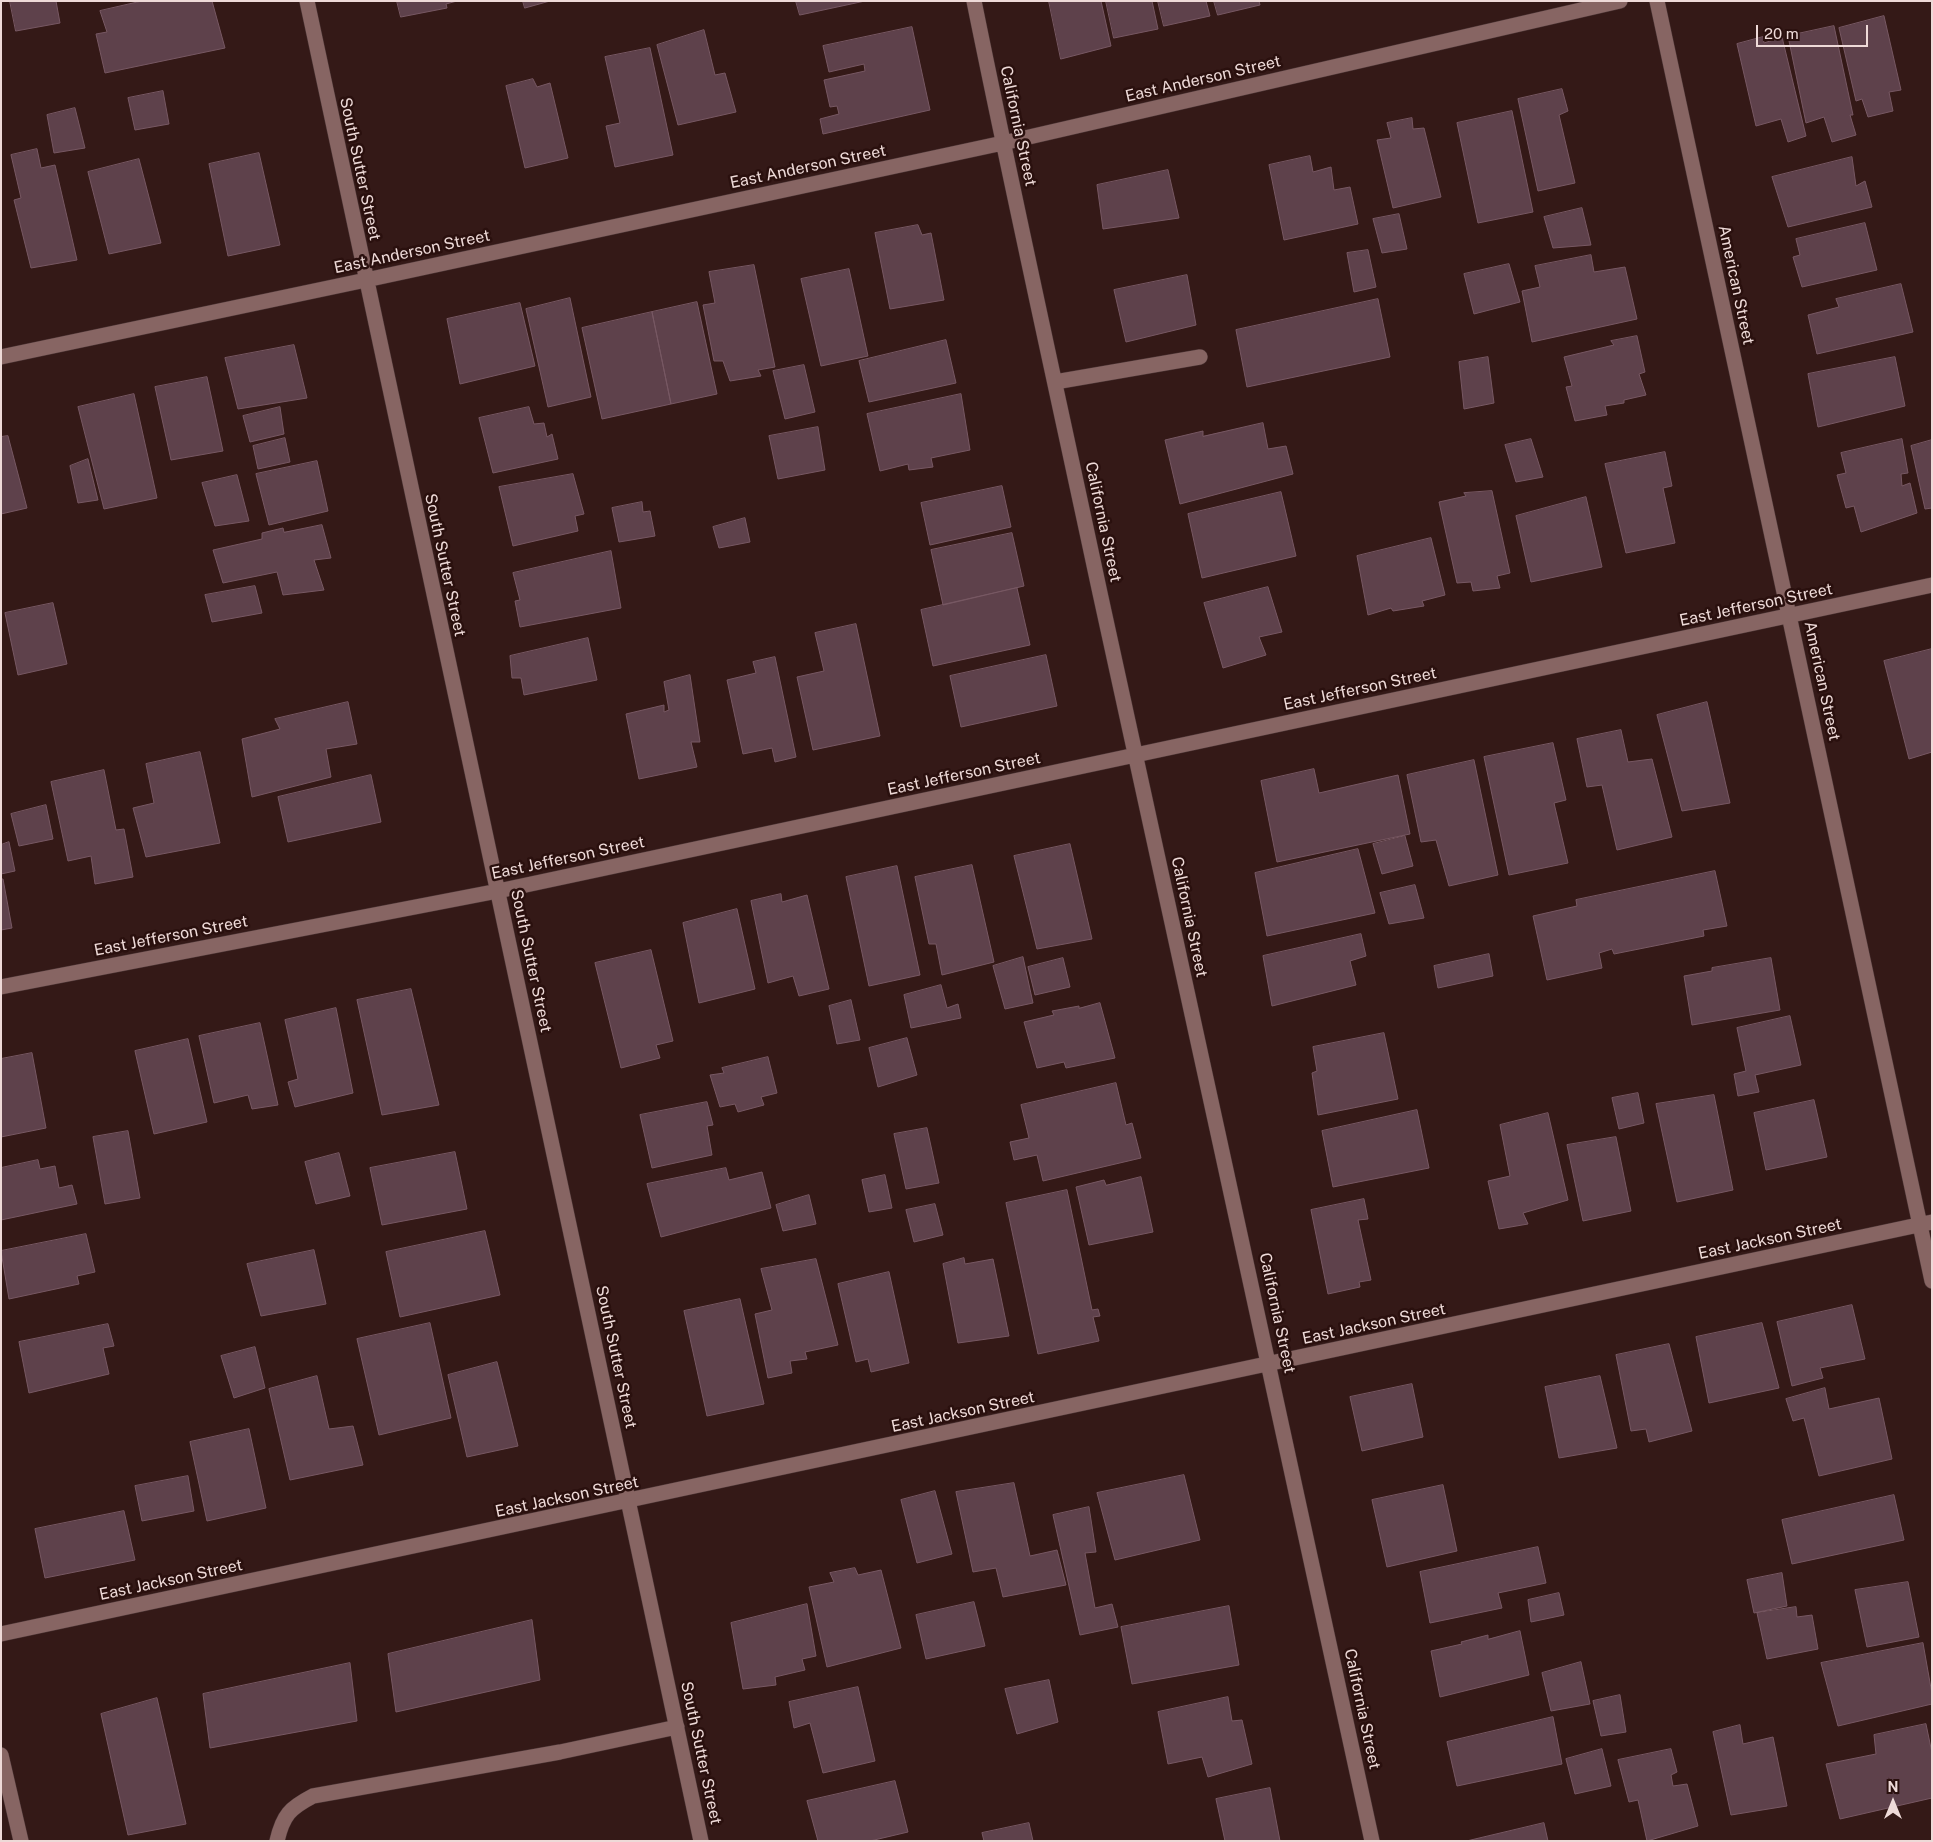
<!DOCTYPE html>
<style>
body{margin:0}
#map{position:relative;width:1933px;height:1842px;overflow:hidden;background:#341917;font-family:"Public Sans",sans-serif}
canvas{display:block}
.frame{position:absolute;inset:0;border:2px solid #eedad8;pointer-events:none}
.north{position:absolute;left:1868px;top:1777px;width:50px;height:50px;-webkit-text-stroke:4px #2a100e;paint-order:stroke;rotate:0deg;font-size:14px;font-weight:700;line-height:20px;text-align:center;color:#eedad8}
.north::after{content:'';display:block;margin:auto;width:18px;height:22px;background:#eedad8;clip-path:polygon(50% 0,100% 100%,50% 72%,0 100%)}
.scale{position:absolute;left:1756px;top:25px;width:112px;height:22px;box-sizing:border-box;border:2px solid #eedad8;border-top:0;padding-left:6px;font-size:15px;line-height:18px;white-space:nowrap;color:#eedad8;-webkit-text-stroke:4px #2a100e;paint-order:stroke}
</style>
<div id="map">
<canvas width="1933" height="1842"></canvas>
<div class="frame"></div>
<div class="north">N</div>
<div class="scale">20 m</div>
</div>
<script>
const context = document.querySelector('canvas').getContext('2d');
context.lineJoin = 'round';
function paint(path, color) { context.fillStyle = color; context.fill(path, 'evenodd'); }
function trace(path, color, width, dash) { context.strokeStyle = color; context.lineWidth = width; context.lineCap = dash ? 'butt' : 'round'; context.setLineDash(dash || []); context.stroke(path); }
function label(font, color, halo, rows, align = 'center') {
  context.font = font + ' "Public Sans",sans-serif'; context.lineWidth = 5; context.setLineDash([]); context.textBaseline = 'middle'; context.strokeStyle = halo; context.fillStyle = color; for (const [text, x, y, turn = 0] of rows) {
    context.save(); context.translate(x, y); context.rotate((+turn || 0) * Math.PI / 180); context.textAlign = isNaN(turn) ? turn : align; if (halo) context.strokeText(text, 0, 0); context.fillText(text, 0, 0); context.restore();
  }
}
const building = new Path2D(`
 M 10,1 L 56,1 L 60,23 L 16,31 Z
 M 142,1 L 212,1 L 225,48 L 105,73 L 96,34 L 107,32 L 100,11 Z
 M 397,1 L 457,1 L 446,4 L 447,8 L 401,17 Z
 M 523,1 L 550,1 L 525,8 Z
 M 796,1 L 865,1 L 800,15 Z
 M 1049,1 L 1101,1 L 1111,46 L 1061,59 Z
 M 1106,1 L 1152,1 L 1158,29 L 1114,38 Z
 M 1158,1 L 1206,1 L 1210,16 L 1164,26 Z
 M 1214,1 L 1259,1 L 1260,5 L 1218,15 Z
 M 1884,16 L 1901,90 L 1889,92 L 1893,111 L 1868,117 L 1862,99 L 1856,101 L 1839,28 Z
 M 1834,26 L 1853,115 L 1850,115 L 1856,135 L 1832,142 L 1824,117 L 1806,123 L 1788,36 Z
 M 912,27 L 930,110 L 823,134 L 820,119 L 839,114 L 837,106 L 830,107 L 824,80 L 865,71 L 864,64 L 829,72 L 823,46 Z
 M 704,30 L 715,75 L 725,73 L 736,112 L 678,125 L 657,45 Z
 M 1763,37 L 1764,43 L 1782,37 L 1806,136 L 1788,142 L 1781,119 L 1756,126 L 1737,44 Z
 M 650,48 L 673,155 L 615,167 L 606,126 L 620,123 L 605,57 Z
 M 533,79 L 537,87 L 550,83 L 568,158 L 525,168 L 506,86 Z
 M 1562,89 L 1568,111 L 1559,115 L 1575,183 L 1538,191 L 1518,99 Z
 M 163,91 L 169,124 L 135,130 L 128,98 Z
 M 75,108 L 85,148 L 54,153 L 47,115 Z
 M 1512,111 L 1533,212 L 1478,223 L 1457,123 Z
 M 1412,118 L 1413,129 L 1424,128 L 1441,197 L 1393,208 L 1377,140 L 1391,138 L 1387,123 Z
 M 37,149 L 41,168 L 55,165 L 77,260 L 31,268 L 14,200 L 21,198 L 11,155 Z
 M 259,153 L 280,245 L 228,256 L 209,164 Z
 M 1310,156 L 1313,172 L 1331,167 L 1334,190 L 1350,187 L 1358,224 L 1284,240 L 1269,165 Z
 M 1852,157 L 1856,186 L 1865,181 L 1872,207 L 1788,227 L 1772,177 Z
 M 139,159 L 161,243 L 109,254 L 88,172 Z
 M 1168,170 L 1179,218 L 1103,229 L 1097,185 Z
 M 1582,208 L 1591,245 L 1553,248 L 1544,217 Z
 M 1399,214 L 1407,249 L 1382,253 L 1373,219 Z
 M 1865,223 L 1877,270 L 1802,287 L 1793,257 L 1800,255 L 1796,239 Z
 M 918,225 L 922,235 L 931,233 L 944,300 L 890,309 L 875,233 Z
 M 1368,250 L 1376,287 L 1354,292 L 1347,253 Z
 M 1591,255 L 1594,272 L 1625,267 L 1637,319 L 1532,342 L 1522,291 L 1540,287 L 1535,266 Z
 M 1509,264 L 1520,302 L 1474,314 L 1464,274 Z
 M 754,265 L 775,367 L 758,370 L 761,376 L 730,381 L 723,361 L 714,361 L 703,305 L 715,303 L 709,272 Z
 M 849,269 L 868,356 L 821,366 L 801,279 Z
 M 1187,275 L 1196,325 L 1126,342 L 1114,290 Z
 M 1901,284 L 1913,332 L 1817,354 L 1808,315 L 1839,307 L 1836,299 Z
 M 570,298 L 591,397 L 548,407 L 526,309 Z
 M 1378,299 L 1390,357 L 1247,387 L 1236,330 Z
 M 697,302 L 717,394 L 671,404 L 652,312 Z
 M 520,303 L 535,366 L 460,384 L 447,319 Z
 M 652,312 L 671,404 L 602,419 L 582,328 Z
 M 1637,336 L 1645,372 L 1639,374 L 1646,395 L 1624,400 L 1624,403 L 1605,406 L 1607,415 L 1575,421 L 1566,387 L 1572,386 L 1564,357 L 1614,345 L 1611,341 Z
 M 946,340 L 956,383 L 869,402 L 859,361 Z
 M 294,345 L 307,398 L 238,409 L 225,358 Z
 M 1488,357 L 1494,403 L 1464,409 L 1459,362 Z
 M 1895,357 L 1905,406 L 1818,427 L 1808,374 Z
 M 804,365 L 815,412 L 785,419 L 773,371 Z
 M 207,377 L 223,451 L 171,460 L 155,387 Z
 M 134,394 L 157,498 L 104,509 L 78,407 Z
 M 961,394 L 970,450 L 931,458 L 933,467 L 909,470 L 908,464 L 880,471 L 867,414 Z
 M 280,407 L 284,434 L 250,442 L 243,416 Z
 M 529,407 L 534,424 L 544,423 L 547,437 L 552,434 L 558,459 L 493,473 L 479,418 Z
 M 1263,423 L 1268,449 L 1286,446 L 1293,474 L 1180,504 L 1165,440 L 1203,431 L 1203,436 Z
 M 818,427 L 825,470 L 778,479 L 769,436 Z
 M 8,436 L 27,508 L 1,514 L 1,437 Z
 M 285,438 L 290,462 L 258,469 L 253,446 Z
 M 1531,439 L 1543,477 L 1516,482 L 1505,445 Z
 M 1902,439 L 1908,473 L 1901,474 L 1902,486 L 1910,483 L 1917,513 L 1861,532 L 1854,506 L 1846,508 L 1837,475 L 1846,473 L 1841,453 Z
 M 1932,440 L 1932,508 L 1925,509 L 1911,446 Z
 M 1665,452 L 1672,486 L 1663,488 L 1675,543 L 1626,553 L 1605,464 Z
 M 88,459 L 98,500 L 78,503 L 70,466 Z
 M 317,461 L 328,511 L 269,525 L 256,474 Z
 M 573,474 L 584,514 L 575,516 L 578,531 L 513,546 L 499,487 Z
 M 237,475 L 249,521 L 215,526 L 202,483 Z
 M 1002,486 L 1011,527 L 930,545 L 921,503 Z
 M 1492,491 L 1510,573 L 1497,576 L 1500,588 L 1473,591 L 1471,582 L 1457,583 L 1439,502 L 1466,496 L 1464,493 Z
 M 1281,492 L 1296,556 L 1202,578 L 1188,514 Z
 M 1586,497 L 1602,567 L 1531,582 L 1516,516 Z
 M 642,502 L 643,512 L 650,511 L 655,536 L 619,542 L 612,508 Z
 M 745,518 L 750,542 L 719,548 L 713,527 Z
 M 322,525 L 331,558 L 314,560 L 324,590 L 283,595 L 277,572 L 223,583 L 213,550 L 262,539 L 262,533 L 283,528 L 284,532 Z
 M 1012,533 L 1024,586 L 943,605 L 931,550 Z
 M 1431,538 L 1445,595 L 1422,601 L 1424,606 L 1393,611 L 1391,608 L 1368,615 L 1357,556 Z
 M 611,551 L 621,608 L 520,627 L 515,601 L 520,600 L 513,573 Z
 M 255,586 L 262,613 L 212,622 L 205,595 Z
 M 1268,587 L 1282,632 L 1259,637 L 1266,655 L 1223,668 L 1204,603 Z
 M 1017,588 L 1030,645 L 933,666 L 921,610 Z
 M 53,603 L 67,664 L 18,675 L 5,613 Z
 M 856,624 L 880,736 L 813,750 L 797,677 L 824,671 L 815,633 Z
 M 588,638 L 597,680 L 524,695 L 521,678 L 512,678 L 510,656 Z
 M 1932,649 L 1932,752 L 1909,759 L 1884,661 Z
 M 1046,655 L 1057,706 L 961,727 L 950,676 Z
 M 775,657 L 796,757 L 775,762 L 772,748 L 743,754 L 727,680 L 756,673 L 753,662 Z
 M 690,675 L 700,742 L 691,742 L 697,767 L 639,779 L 626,714 L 664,705 L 664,712 L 669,710 L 664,682 Z
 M 348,702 L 357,744 L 326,749 L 331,777 L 252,797 L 242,739 L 280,729 L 275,719 Z
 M 1707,702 L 1730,803 L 1682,811 L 1657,715 Z
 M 1621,730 L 1628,762 L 1652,759 L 1672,837 L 1617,850 L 1602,785 L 1587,787 L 1577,739 Z
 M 1553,743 L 1566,800 L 1554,803 L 1568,863 L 1509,875 L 1484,757 Z
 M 200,752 L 220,843 L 146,857 L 133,808 L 154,803 L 146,764 Z
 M 1474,760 L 1498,875 L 1449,886 L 1436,840 L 1421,842 L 1407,775 Z
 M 1314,769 L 1319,793 L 1398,775 L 1410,834 L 1277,862 L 1261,781 Z
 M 104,770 L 116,830 L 124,829 L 133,877 L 95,884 L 91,856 L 68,861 L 51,782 Z
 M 371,775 L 381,822 L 288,842 L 278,797 Z
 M 46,805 L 53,839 L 19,846 L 11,814 Z
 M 1405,836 L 1413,866 L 1382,874 L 1373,844 Z
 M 9,842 L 15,871 L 1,874 L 1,845 Z
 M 1070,844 L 1092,939 L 1037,949 L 1014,856 Z
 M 1358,849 L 1375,913 L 1267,936 L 1255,873 Z
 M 972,865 L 994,962 L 942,975 L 936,944 L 929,944 L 915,877 Z
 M 897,866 L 920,975 L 869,986 L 846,877 Z
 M 1715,871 L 1727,926 L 1703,930 L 1704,936 L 1614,954 L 1612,949 L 1599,953 L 1602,968 L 1547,980 L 1533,916 L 1577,906 L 1576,900 Z
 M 1,879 L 3,879 L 12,928 L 1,930 Z
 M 1415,885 L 1424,918 L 1389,924 L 1380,893 Z
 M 781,894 L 782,902 L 807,895 L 829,989 L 799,996 L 793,976 L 768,983 L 751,901 Z
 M 737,909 L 755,989 L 699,1003 L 683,923 Z
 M 1361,934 L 1366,956 L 1350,961 L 1356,985 L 1272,1006 L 1263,956 Z
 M 651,950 L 673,1041 L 656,1045 L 660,1058 L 621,1068 L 595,963 Z
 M 1489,954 L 1493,976 L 1438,988 L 1434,966 Z
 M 1023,957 L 1033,1003 L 1005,1009 L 993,966 Z
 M 1063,958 L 1070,987 L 1035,995 L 1028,967 Z
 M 1771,958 L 1780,1010 L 1692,1025 L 1684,976 L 1712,971 L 1712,968 Z
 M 941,985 L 947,1008 L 958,1004 L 961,1018 L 911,1028 L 904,995 Z
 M 411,989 L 439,1105 L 382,1115 L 357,1000 Z
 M 851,1000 L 860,1040 L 837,1044 L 829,1006 Z
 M 1100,1003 L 1115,1058 L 1066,1068 L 1064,1062 L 1037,1068 L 1024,1022 L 1054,1015 L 1052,1011 L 1079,1006 L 1079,1008 Z
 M 336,1008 L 353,1093 L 295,1107 L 288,1082 L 298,1079 L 285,1020 Z
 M 1790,1016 L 1801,1065 L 1755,1075 L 1759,1092 L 1738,1096 L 1734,1074 L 1746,1071 L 1737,1028 Z
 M 260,1023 L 278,1105 L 252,1109 L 248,1095 L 214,1103 L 199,1036 Z
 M 1384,1033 L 1398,1099 L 1318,1115 L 1312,1073 L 1317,1071 L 1313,1047 Z
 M 907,1038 L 917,1075 L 878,1087 L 869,1048 Z
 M 188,1039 L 207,1122 L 154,1134 L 135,1051 Z
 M 32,1053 L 46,1128 L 1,1137 L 1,1059 Z
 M 768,1057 L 777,1093 L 761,1097 L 764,1105 L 738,1112 L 735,1104 L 720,1107 L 710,1075 L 724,1073 L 722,1068 Z
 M 1116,1083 L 1126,1125 L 1132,1123 L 1141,1158 L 1043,1181 L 1037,1155 L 1014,1160 L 1010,1142 L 1029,1138 L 1021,1105 Z
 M 1638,1093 L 1644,1123 L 1619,1129 L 1612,1098 Z
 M 1714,1095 L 1733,1190 L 1677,1202 L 1656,1104 Z
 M 1814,1100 L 1827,1157 L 1766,1170 L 1754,1113 Z
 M 707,1102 L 713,1125 L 707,1126 L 712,1155 L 652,1168 L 640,1115 Z
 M 1417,1110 L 1429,1168 L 1333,1187 L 1322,1131 Z
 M 1548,1113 L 1568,1200 L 1523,1213 L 1528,1224 L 1499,1229 L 1488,1181 L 1510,1176 L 1500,1125 Z
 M 927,1128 L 939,1183 L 906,1189 L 894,1134 Z
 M 128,1131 L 140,1198 L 105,1204 L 93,1137 Z
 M 1616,1137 L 1631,1211 L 1583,1221 L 1567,1145 Z
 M 455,1152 L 467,1209 L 382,1225 L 370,1168 Z
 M 339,1153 L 350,1196 L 316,1204 L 305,1162 Z
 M 38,1160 L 40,1169 L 55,1166 L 59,1188 L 72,1185 L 77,1204 L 1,1220 L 1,1168 Z
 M 726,1168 L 729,1180 L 762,1172 L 771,1208 L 661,1237 L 647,1184 Z
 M 885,1175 L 892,1208 L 869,1212 L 862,1180 Z
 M 1141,1177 L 1153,1232 L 1089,1245 L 1076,1187 L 1104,1180 L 1106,1185 Z
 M 1067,1190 L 1092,1310 L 1098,1309 L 1100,1316 L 1093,1317 L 1099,1341 L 1038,1354 L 1006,1203 Z
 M 809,1195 L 816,1224 L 783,1231 L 776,1205 Z
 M 1364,1199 L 1368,1219 L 1358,1220 L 1371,1280 L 1359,1282 L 1360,1287 L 1328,1294 L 1311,1210 Z
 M 935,1204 L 943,1235 L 914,1242 L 906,1210 Z
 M 485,1231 L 500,1295 L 400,1317 L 386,1252 Z
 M 86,1234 L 95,1272 L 77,1276 L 79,1284 L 9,1299 L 1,1251 Z
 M 314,1250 L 326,1304 L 261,1316 L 247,1264 Z
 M 964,1258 L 965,1264 L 993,1259 L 1009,1336 L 958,1343 L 943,1264 Z
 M 816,1259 L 838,1345 L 805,1352 L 807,1359 L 790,1361 L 792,1373 L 768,1378 L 755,1314 L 772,1310 L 761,1269 Z
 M 889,1272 L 909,1363 L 871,1372 L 868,1359 L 856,1362 L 838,1284 Z
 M 740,1299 L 764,1404 L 707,1416 L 684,1311 Z
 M 1852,1305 L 1865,1359 L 1820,1368 L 1823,1378 L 1792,1386 L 1777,1322 Z
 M 430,1323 L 451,1418 L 379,1435 L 357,1339 Z
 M 1762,1323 L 1779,1388 L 1709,1403 L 1696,1337 Z
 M 108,1324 L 114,1346 L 103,1348 L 109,1374 L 29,1393 L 19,1342 Z
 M 1669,1344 L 1692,1431 L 1649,1442 L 1646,1429 L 1631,1431 L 1616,1355 Z
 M 255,1347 L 265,1388 L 234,1398 L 221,1356 Z
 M 497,1362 L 518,1446 L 467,1457 L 448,1375 Z
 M 317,1376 L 329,1429 L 353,1426 L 363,1465 L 290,1480 L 269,1389 Z
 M 1600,1376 L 1617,1448 L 1559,1458 L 1545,1387 Z
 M 1412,1384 L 1423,1437 L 1362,1451 L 1350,1397 Z
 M 1825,1388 L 1829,1409 L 1879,1398 L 1892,1459 L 1819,1476 L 1804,1418 L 1793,1421 L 1786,1399 Z
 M 249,1429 L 266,1508 L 207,1521 L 190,1442 Z
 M 1184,1475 L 1200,1540 L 1115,1560 L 1097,1493 Z
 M 188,1476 L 194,1511 L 142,1521 L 135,1486 Z
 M 1014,1483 L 1030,1556 L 1057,1550 L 1066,1585 L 1003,1597 L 996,1568 L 973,1572 L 956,1492 Z
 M 1443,1485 L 1457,1551 L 1387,1567 L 1372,1500 Z
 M 935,1491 L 952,1554 L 917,1563 L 901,1500 Z
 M 1894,1495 L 1904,1540 L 1792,1564 L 1782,1520 Z
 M 1089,1507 L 1096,1552 L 1085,1553 L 1095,1608 L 1112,1604 L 1118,1627 L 1080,1635 L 1053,1515 Z
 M 124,1511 L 135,1560 L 45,1578 L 35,1529 Z
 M 1538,1547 L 1546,1583 L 1498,1593 L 1502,1608 L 1430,1623 L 1420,1572 Z
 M 855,1568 L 858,1575 L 881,1570 L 901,1648 L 827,1667 L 809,1587 L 834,1582 L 830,1573 Z
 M 1782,1573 L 1787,1606 L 1754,1613 L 1747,1580 Z
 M 1908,1582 L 1919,1637 L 1867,1647 L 1855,1590 Z
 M 1559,1593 L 1564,1615 L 1531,1622 L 1528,1600 Z
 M 974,1602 L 985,1646 L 926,1659 L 916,1615 Z
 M 807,1604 L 816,1656 L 802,1659 L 805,1670 L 775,1677 L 776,1685 L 743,1689 L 731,1623 Z
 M 1229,1606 L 1239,1665 L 1132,1684 L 1121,1627 Z
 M 1796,1607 L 1797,1617 L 1812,1615 L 1818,1649 L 1767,1659 L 1757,1613 Z
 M 532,1620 L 540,1680 L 396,1712 L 388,1654 Z
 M 1520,1631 L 1529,1675 L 1440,1697 L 1431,1651 L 1462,1644 L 1461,1642 L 1488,1635 L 1488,1639 Z
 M 1923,1643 L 1932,1694 L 1932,1704 L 1838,1726 L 1821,1663 Z
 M 1581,1662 L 1590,1704 L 1551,1711 L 1542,1673 Z
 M 350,1663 L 357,1721 L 210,1748 L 203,1694 Z
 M 1049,1680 L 1058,1722 L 1017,1734 L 1005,1689 Z
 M 858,1687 L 875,1761 L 823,1773 L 810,1723 L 794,1728 L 789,1702 Z
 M 1620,1695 L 1626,1732 L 1601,1736 L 1593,1701 Z
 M 1228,1697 L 1232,1721 L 1242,1720 L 1252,1764 L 1208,1777 L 1202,1757 L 1168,1764 L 1158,1712 Z
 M 157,1698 L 186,1824 L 128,1835 L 101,1714 Z
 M 1553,1717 L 1562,1764 L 1457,1786 L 1447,1742 Z
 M 1926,1724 L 1932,1753 L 1932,1798 L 1840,1819 L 1826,1764 L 1876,1754 L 1874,1735 Z
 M 1740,1725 L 1743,1744 L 1773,1737 L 1787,1806 L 1731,1815 L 1713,1732 Z
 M 1602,1749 L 1611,1786 L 1575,1794 L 1566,1759 Z
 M 1671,1749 L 1677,1772 L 1671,1775 L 1673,1786 L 1687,1784 L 1698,1826 L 1647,1841 L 1638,1800 L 1629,1802 L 1618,1760 Z
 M 895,1781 L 908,1832 L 870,1841 L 818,1841 L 807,1801 Z
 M 1270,1788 L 1280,1841 L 1225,1841 L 1216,1799 Z
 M 1029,1823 L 1033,1841 L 984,1841 L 982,1833 Z
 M 1544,1823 L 1548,1841 L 1467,1841 Z`);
paint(building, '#5e414b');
trace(building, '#775863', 1);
const minor = new Path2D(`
 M 307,1 L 701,1841
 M 974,1 C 1014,199 1058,396 1100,593 C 1190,1009 1283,1425 1372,1841
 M 1657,1 L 1932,1281
 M 1,357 L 366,280 L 1003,143 L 1620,1
 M 1055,382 L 1200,357
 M 1,987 L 498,891 L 1932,585
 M 1,1634 L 1932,1222
 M 1,1755 L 21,1841
 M 277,1841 C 283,1815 290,1808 313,1796 L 560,1752 L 677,1727`);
trace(minor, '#493333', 16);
trace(minor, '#876563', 15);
label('16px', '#eedad8', '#2a100e', [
 ["East Anderson Street",1203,79,-13],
 ["California Street",1018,126,78],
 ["East Anderson Street",808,167,-12],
 ["South Sutter Street",360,169,78],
 ["East Anderson Street",412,252,-12],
 ["American Street",1736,285,78],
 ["California Street",1103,522,78],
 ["South Sutter Street",445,565,78],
 ["East Jefferson Street",1756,605,-12],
 ["American Street",1822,681,78],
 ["East Jefferson Street",1360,689,-12],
 ["East Jefferson Street",964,774,-12],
 ["East Jefferson Street",568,858,-12],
 ["California Street",1189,917,78],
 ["East Jefferson Street",171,936,-11],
 ["South Sutter Street",531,961,78],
 ["East Jackson Street",1770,1239,-12],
 ["California Street",1277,1313,78],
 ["East Jackson Street",1374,1324,-12],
 ["South Sutter Street",616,1357,78],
 ["East Jackson Street",963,1412,-12],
 ["East Jackson Street",567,1497,-12],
 ["East Jackson Street",171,1580,-12],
 ["California Street",1362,1709,78],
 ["South Sutter Street",701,1753,78]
]);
</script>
